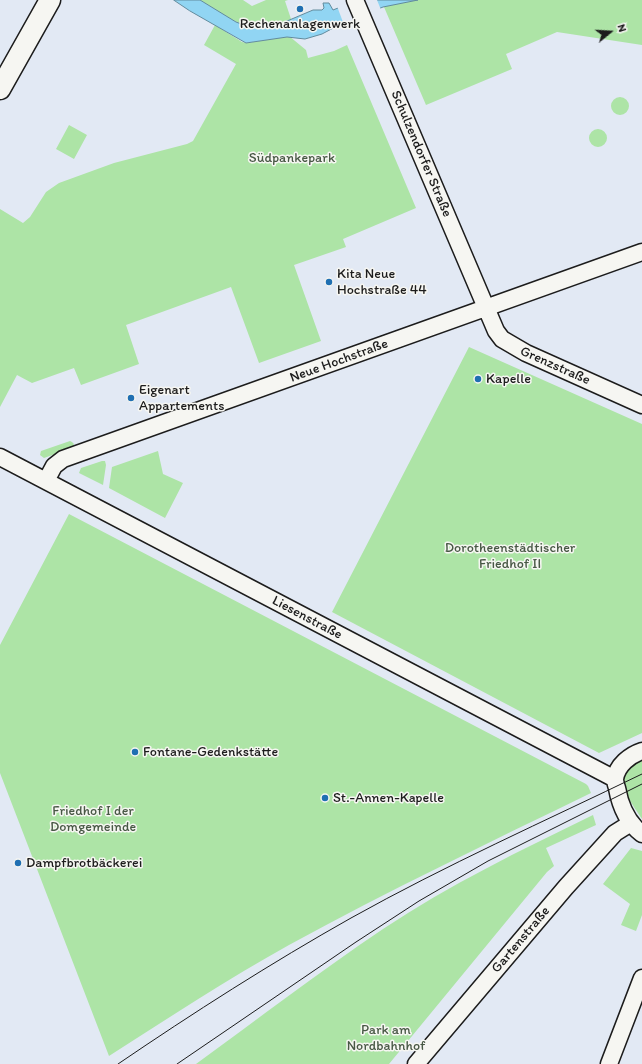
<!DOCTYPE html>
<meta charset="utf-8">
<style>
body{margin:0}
#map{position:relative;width:642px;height:1064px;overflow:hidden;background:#e2e9f4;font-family:Itim,sans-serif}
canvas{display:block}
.north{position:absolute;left:590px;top:12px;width:40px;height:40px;-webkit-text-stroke:3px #f6f6f2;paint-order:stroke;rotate:72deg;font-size:11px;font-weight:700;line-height:16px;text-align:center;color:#1c1c1c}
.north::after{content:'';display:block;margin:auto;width:14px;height:18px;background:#1c1c1c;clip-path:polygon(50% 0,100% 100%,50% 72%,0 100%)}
</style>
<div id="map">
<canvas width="642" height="1064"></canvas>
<div class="north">N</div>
</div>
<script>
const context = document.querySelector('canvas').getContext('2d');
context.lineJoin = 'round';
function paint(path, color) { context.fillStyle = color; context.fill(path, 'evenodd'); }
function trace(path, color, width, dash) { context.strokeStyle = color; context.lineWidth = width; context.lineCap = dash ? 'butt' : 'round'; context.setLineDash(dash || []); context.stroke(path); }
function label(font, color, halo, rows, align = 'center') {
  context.font = font + ' Itim,sans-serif'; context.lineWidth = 3; context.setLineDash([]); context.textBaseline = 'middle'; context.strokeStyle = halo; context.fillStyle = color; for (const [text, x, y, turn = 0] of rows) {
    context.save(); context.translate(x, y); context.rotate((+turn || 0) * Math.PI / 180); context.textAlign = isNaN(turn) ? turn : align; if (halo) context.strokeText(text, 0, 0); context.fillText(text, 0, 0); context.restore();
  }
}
paint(new Path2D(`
 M 200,0 L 243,0 L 252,6 L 266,0 L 288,0 L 285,1 L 291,19 C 278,27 257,29 243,24 C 228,20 213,8 200,0 Z
 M 381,0 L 642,0 L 642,45 L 557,32 L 506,54 L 512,69 L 426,105 Z
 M 215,25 L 242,42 L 247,43 L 289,36 L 306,50 L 308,58 L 334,51 L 347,45 L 416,208 L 343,239 L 346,247 L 294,265 L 321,341 L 259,363 L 231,287 L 126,325 L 139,364 L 81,385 L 74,368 L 32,383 L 17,375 L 0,407 L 0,209 L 23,223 L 30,217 L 46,192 L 59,183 L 114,163 L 187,144 L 193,141 L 236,64 L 204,45 Z
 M611 106a9 9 0 1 1 18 0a9 9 0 1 1-18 0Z
 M 69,125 L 87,135 L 74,159 L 56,149 Z
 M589 138a9 9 0 1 1 18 0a9 9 0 1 1-18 0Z
 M 469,347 L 642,424 L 642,733 L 599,753 L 332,612 Z
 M 70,441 L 72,442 L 74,444 L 72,448 L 44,458 L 40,455 L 41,451 Z
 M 158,451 L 163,474 L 183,483 L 165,518 L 109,488 L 112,467 Z
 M 102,461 L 105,461 L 106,465 L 103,485 L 79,473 L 81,468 Z
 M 69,514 L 586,784 L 588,786 L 591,793 C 490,842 388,891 289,945 C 228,979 168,1018 109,1056 L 0,773 L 0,645 Z
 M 642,757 L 642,819 C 635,808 616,784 625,771 C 629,766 637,761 642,757 Z
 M 593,815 L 596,825 L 546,848 L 554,866 L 547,872 L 389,1064 L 196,1064 C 258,1019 319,972 383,929 C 449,885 521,850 593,815 Z
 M 631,848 L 642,851 L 642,915 L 636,931 L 621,925 L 630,904 L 603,884 Z`), '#ade4a6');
const water = new Path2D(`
 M 174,0 L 200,0 L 236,22 L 244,25 L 255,26 L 268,26 L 280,24 L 313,10 L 322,10 L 324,8 L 323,3 L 329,3 L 333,10 L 358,0 L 418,0 L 383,7 L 339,25 L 322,34 L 305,39 L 287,37 L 246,43 L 190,11 Z`);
paint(water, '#91d5f3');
trace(water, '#628b9d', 1);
paint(new Path2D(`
 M 353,0 L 377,0 L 381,10 L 344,25 L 337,6 Z`), '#e2e9f4');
const minor = new Path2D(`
 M 355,0 L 496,331 L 502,339 L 526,353 L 642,405
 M 0,457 L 615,779
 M 46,481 L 54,466 L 63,459 L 642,252
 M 642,751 C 630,755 617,765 615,779 C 615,781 616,785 617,788 C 620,805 628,823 642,834
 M 416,1064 L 566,887 L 615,833 L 631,823
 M 609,1064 L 642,978`);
const major = new Path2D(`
 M 0,89 L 50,0`);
trace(minor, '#1c1c1c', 19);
trace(major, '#1c1c1c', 23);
trace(minor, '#f6f6f2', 16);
trace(major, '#f6f6f2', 20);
trace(new Path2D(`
 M 118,1064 C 193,1013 271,963 351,918 C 446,865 545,821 642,774
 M 177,1064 L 356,942 L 419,901 L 488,861 L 642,784`), '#1c1c1c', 1);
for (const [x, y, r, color] of [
 [300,9,4,"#1f6fb2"],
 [329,282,4,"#1f6fb2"],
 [478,379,4,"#1f6fb2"],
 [131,398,4,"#1f6fb2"],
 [135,752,4,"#1f6fb2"],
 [325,798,4,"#1f6fb2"],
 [18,863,4,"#1f6fb2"]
]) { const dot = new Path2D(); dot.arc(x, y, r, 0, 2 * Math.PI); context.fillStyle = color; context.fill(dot); trace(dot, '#f6f6f2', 1.5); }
label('14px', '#1c1c1c', '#f6f6f2', [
 ["Rechenanlagenwerk",300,24,"center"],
 ["Kita Neue",337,274],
 ["Hochstraße 44",337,290],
 ["Kapelle",486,379],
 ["Eigenart",139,390],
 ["Appartements",139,406],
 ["Fontane-Gedenkstätte",143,752],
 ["St.-Annen-Kapelle",333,798],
 ["Dampfbrotbäckerei",26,863]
], 'left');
label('14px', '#1c1c1c', '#f6f6f2', [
 ["Schulzendorfer Straße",421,154,67],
 ["Neue Hochstraße",339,361,-20],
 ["Grenzstraße",555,366,24],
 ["Liesenstraße",307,618,28],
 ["Gartenstraße",521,940,-50]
]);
label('14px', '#485845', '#f6f6f2', [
 ["Südpankepark",292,158],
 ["Dorotheenstädtischer",510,548],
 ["Friedhof II",510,564],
 ["Friedhof I der",93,811],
 ["Domgemeinde",93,827],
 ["Park am",386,1030],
 ["Nordbahnhof",386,1046]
]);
</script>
